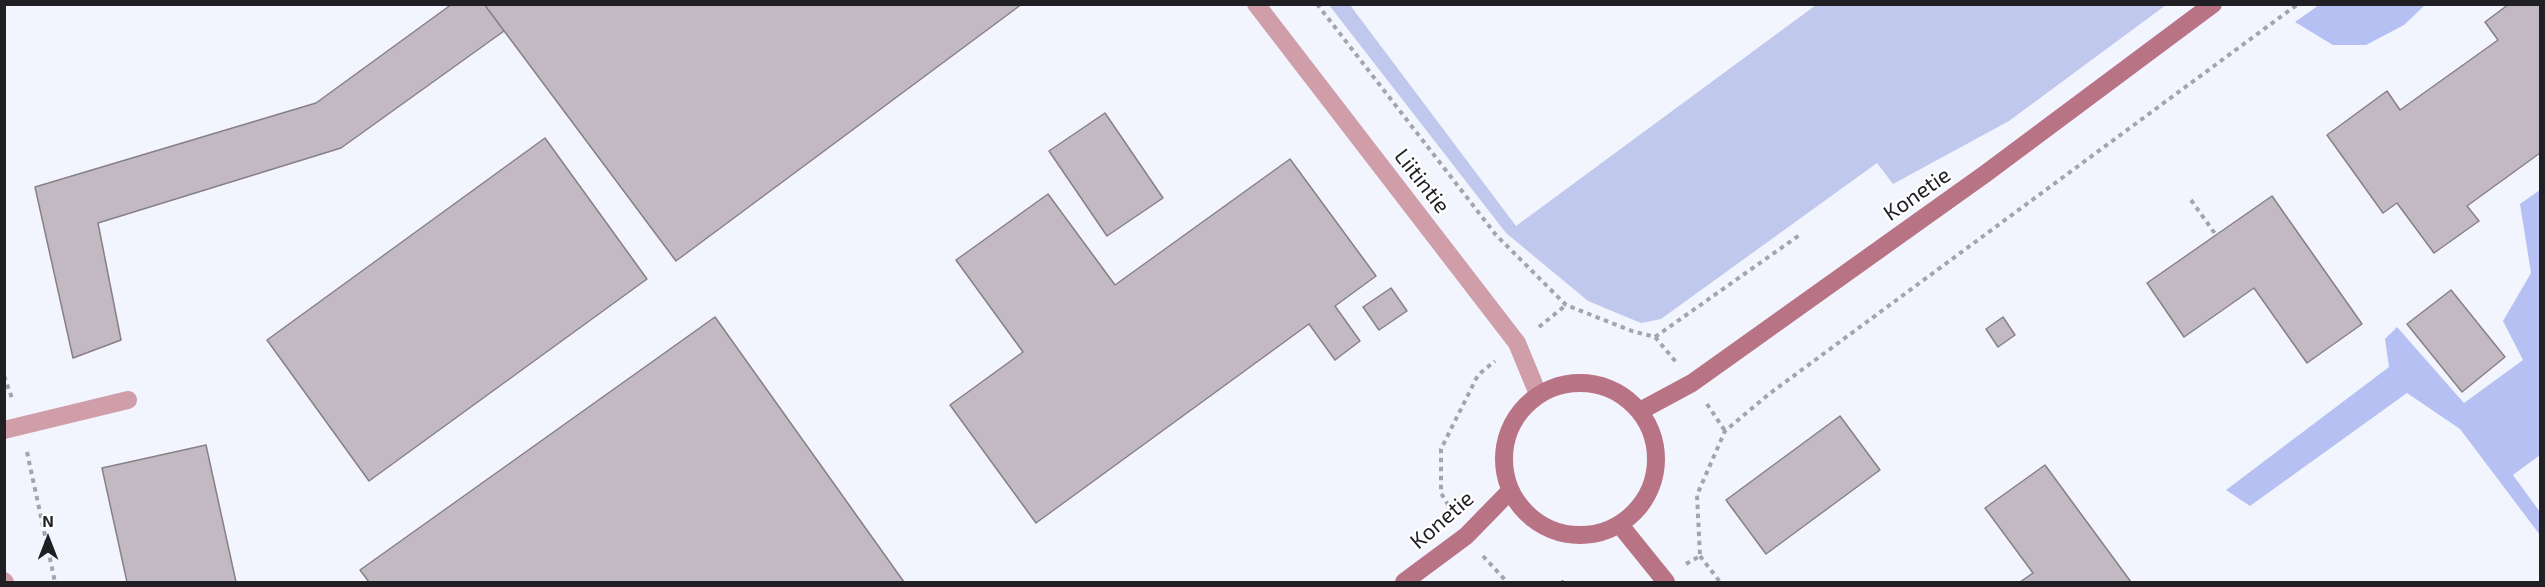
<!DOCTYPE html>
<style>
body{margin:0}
#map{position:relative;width:2545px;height:587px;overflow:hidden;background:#f2f5fe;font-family:"Exo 2",sans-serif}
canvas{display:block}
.frame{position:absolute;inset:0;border:6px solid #1f1f24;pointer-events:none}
.north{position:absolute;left:18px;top:509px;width:60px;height:60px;-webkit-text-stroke:4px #fff;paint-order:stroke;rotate:0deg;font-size:16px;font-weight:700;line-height:24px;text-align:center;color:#1f1f24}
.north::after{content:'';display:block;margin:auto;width:21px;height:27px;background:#1f1f24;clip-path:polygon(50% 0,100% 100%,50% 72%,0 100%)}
</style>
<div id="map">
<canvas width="2545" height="587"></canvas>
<div class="frame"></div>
<div class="north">N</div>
</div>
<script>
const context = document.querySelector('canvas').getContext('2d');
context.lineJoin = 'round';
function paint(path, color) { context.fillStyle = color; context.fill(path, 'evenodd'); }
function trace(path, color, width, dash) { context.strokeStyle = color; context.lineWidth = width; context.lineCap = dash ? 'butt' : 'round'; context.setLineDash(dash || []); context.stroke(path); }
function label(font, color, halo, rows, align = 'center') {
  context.font = font + ' "Exo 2",sans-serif'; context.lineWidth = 4.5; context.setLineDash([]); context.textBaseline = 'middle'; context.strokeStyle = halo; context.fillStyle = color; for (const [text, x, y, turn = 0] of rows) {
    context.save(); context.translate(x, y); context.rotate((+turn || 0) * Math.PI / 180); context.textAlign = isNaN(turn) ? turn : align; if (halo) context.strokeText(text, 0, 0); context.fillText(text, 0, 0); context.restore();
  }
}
paint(new Path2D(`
 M 1329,5 L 1350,5 L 1516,226 L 1816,5 L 2166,5 L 2009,121 L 1893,184 L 1877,163 L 1661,319 L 1641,323 L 1588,301 L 1506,233 Z`), '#c0c8ee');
paint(new Path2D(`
 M 2319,5 L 2319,4 L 2425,5 L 2404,25 L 2366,45 L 2333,45 L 2295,22 Z
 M 2540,190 L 2540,455 L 2513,475 L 2540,512 L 2540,535 L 2460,429 L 2407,393 L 2250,506 L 2226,490 L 2389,367 L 2385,339 L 2397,327 L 2464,403 L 2523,360 L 2503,321 L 2531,273 L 2520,204 Z`), '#b6c0f2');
const building = new Path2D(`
 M 452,4 L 484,4 L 504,31 L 341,148 L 98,223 L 121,340 L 73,358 L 35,187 L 316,103 Z
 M 484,4 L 1022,4 L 676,261 Z
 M 2509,4 L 2540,4 L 2540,153 L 2467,206 L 2479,221 L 2434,253 L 2397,203 L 2383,213 L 2327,135 L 2387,91 L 2400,110 L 2498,40 L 2485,22 Z
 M 1105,113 L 1163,198 L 1107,236 L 1049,151 Z
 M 545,138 L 647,279 L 369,481 L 267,340 Z
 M 1290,159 L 1376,276 L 1335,306 L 1360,341 L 1335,360 L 1309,324 L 1036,523 L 950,405 L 1023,352 L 956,260 L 1048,194 L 1115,285 Z
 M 2272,196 L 2362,324 L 2307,363 L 2254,288 L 2184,337 L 2147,283 Z
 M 1391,288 L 1407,311 L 1379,330 L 1363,307 Z
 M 2451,290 L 2505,357 L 2462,392 L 2407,324 Z
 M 715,317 L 904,582 L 369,582 L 360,570 Z
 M 2003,317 L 2015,335 L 1998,347 L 1986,329 Z
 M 1840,416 L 1880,470 L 1766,554 L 1726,500 Z
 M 206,445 L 236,582 L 127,582 L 102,468 Z
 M 2045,465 L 2131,582 L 2020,582 L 2033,573 L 1985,508 Z`);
paint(building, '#c3b9c2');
trace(building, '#887f87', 1.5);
trace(new Path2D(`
 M 1317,4 L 1496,235 L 1566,305 L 1632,331 L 1655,337 L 1676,362
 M 2191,200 L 2216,235
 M 1539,327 L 1566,305
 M 1655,337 L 1801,234
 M 4,376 L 13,401
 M 1707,404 L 1725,431
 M 27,452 L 55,582
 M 1453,513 L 1441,493 L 1441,449 L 1478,375 L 1495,361
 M 1483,556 L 1507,582
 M 1700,556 L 1720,582
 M 1686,564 L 1700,556 L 1697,495 L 1725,431 L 1769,394 L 2298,4
 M 1561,582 L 1564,582`), '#a3a5ac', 4, [4.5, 4.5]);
trace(new Path2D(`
 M 1256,4 L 1517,343 L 1538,394
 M 4,430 L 128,400
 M 4,581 L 5,582`), '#cf9ea9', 18);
trace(new Path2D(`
 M1504 459a76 76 0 1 1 152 0a76 76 0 1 1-152 0Z
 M 1640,411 L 1692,383 L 1985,174 L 2213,4
 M 1620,525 L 1666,582
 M 1404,582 L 1466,536 L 1510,491`), '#b87384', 18);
label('22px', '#1f1f24', '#fff', [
 ["Liitintie",1422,181,52],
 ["Konetie",1917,194,-35],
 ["Konetie",1442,520,-41]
]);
</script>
